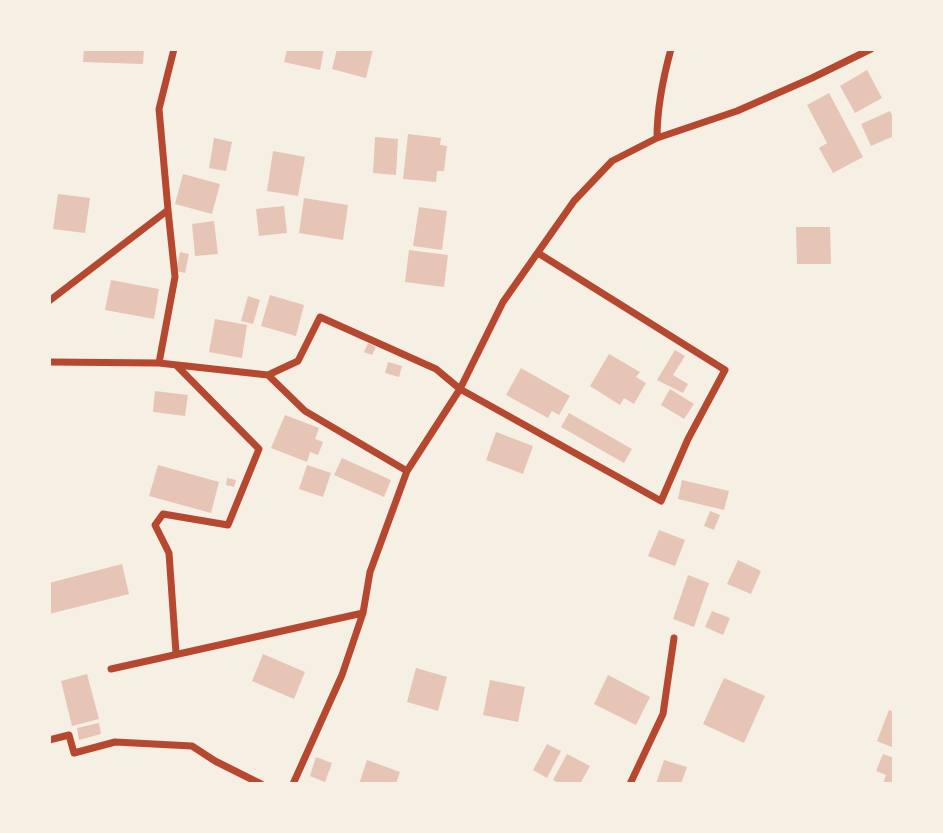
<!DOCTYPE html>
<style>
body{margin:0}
#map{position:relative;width:943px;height:833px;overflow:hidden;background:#f6efe4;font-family:"DejaVu Sans",sans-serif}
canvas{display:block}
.frame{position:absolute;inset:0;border:51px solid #f6efe4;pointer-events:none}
</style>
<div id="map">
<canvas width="943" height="833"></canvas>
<div class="frame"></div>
</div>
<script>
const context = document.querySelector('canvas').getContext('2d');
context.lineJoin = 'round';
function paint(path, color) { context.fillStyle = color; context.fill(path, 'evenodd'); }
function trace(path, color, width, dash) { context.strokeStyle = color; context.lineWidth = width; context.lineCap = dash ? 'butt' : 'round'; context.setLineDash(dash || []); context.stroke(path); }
paint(new Path2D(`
 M 84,49 L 144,49 L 143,64 L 83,62 Z
 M 287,49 L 324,49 L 320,70 L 284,62 Z
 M 337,49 L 373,49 L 366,78 L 332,69 Z
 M 867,70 L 882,98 L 855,113 L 840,86 Z
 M 829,93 L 863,157 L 833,173 L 819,148 L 827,143 L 807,105 Z
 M 890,111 L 894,119 L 894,136 L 871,146 L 861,124 Z
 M 408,134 L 441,138 L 440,145 L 447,146 L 444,171 L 437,171 L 436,182 L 403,179 Z
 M 375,137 L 398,139 L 396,175 L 373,173 Z
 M 214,138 L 232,142 L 226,171 L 209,168 Z
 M 273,151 L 305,157 L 298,196 L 267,191 Z
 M 183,174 L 220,184 L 212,214 L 175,204 Z
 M 58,194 L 90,198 L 85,233 L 53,229 Z
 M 304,198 L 348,205 L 343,240 L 299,233 Z
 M 284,206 L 287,233 L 259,236 L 256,209 Z
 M 419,207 L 447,211 L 442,250 L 413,246 Z
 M 214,221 L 218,254 L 195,256 L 192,224 Z
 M 796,227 L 830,227 L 831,264 L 797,264 Z
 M 409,250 L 448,255 L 444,287 L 405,282 Z
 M 180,252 L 189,254 L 185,273 L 176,271 Z
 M 111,280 L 159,289 L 154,319 L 105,310 Z
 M 270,295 L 304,305 L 296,336 L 261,326 Z
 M 248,296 L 260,300 L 253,324 L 241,321 Z
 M 215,319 L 247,325 L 242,358 L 209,352 Z
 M 368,343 L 376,347 L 372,355 L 364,352 Z
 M 675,350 L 685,356 L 673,375 L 688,384 L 683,393 L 657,380 Z
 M 609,354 L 640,372 L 636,377 L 646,383 L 634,404 L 624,398 L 620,405 L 590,386 Z
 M 388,362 L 402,366 L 399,377 L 385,373 Z
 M 521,368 L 570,396 L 559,415 L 552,411 L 548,418 L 506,395 Z
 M 670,389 L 694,404 L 684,419 L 661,405 Z
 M 155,391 L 188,395 L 185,416 L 153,412 Z
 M 569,413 L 632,449 L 624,463 L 561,427 Z
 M 285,415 L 319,428 L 315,439 L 323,442 L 318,455 L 310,452 L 307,462 L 271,448 Z
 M 496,432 L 533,446 L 523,474 L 486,460 Z
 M 342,458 L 391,480 L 384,497 L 334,475 Z
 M 158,465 L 219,482 L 211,513 L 149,496 Z
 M 307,465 L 331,473 L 323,497 L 299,489 Z
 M 227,478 L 236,480 L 234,487 L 226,485 Z
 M 682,480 L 729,491 L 724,510 L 678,499 Z
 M 710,511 L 720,515 L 714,530 L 704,526 Z
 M 659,530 L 685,540 L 675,566 L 648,556 Z
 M 738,560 L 761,571 L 751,594 L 727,584 Z
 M 122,564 L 129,594 L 49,614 L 49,583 Z
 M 688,575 L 709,583 L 694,627 L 673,619 Z
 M 712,611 L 730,618 L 723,635 L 705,627 Z
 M 263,654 L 305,672 L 294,699 L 252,681 Z
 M 416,668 L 447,677 L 438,711 L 407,702 Z
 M 87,674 L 99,719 L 72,726 L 61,681 Z
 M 608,675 L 650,697 L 636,725 L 594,704 Z
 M 724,678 L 765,696 L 744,743 L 703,724 Z
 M 490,680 L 525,687 L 518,722 L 483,715 Z
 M 889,710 L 894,712 L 894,748 L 877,741 Z
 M 99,723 L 101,734 L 79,740 L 77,728 Z
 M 547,744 L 561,751 L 547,778 L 533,770 Z
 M 567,754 L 590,766 L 580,784 L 560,784 L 553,780 Z
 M 883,754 L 894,758 L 894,784 L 883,784 L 886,775 L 876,771 Z
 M 316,757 L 332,763 L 325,782 L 310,776 Z
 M 367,760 L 400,772 L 396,784 L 359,784 Z
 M 664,760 L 687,767 L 681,784 L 656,784 Z`), '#e6c5b7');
trace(new Path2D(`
 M 657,138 C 657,109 663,78 671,49
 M 49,301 L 168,210 L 159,109 L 174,49
 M 49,362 L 159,363 L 268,375 L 298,361 L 320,317 L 436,369 L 460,389 L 661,501 L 688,439 L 725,370 L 538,253
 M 159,363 L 175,277 L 168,210
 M 268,375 L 305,411 L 407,471
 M 176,653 L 169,553 L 155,525 L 163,514 L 228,525 L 259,449 L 177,366
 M 111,669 L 363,613
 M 49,740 L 69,735 L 74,753 L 115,742 L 192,746 L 215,761 L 261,784
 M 293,784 L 342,675 L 363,613 L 370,572 L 407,471 L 460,389 L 503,302 L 574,201 L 612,161 L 657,138 L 737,111 L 812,78 L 871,49
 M 630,784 L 663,714 L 674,638`), '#b5482f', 7);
</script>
